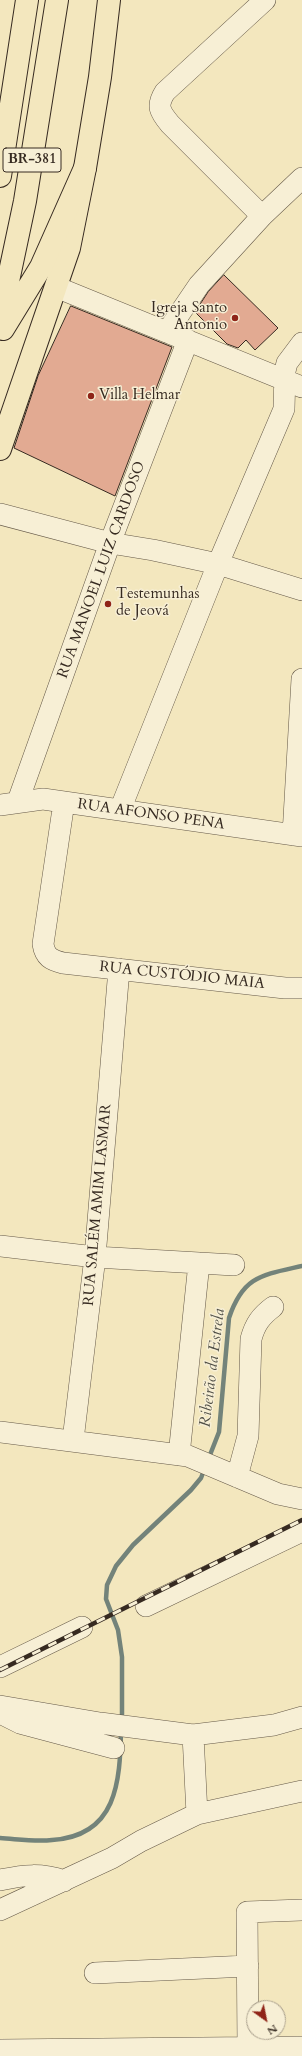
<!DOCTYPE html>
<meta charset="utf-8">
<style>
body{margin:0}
#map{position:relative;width:302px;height:2056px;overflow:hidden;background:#f3e7be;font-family:Cardo,serif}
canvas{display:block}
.north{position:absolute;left:246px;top:2000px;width:40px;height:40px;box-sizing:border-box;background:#f7efd5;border:1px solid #aaa08d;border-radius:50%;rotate:147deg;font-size:11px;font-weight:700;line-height:16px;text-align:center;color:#362a21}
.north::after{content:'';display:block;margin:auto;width:14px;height:18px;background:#8f2418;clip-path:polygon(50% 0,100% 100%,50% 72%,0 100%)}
</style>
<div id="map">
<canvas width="302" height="2056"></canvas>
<div class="north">N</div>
</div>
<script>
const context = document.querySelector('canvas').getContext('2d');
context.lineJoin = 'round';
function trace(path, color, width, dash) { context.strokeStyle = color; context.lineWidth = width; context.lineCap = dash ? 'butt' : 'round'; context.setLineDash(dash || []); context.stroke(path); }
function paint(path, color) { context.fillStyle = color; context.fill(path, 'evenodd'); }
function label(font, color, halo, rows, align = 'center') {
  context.font = font + ' Cardo,serif'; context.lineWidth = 3; context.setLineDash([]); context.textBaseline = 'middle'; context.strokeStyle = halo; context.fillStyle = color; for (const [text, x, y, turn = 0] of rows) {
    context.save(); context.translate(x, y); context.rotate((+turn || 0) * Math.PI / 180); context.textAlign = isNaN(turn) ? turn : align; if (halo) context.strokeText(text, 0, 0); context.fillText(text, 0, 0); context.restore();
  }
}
trace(new Path2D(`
 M 208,1460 L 219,1432 L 229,1318 C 243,1276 262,1275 302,1266
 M 122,1721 L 122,1657 L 118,1630 L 106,1599 L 107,1585 L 116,1566 L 133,1545 L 191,1490 L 201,1478 L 205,1468
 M 0,1838 C 17,1839 35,1842 52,1840 C 117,1836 120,1782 121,1730`), '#73837a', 4.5);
const building = new Path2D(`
 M 224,275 L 278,328 L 255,350 L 246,340 L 238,348 L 227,344 L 195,312 L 208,292 Z
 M 71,306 L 172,347 L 115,496 L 14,448 L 38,376 Z`);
paint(building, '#e2aa92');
trace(building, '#362a21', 1);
const minor = new Path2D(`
 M 262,216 L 170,124 C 160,112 156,106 165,92 L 265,0
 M 56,287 L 302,387
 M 167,332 L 199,285 L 262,216 L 302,178
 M 0,514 L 110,543 L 153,550 L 218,564 L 302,590
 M 18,801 L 110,543 L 188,340
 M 64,802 L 43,944 C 45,957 51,960 63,963 L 285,988 L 302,988
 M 0,805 L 43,799 L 302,836
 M 120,810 L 218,564 L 284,409 L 285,371 L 287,363 L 302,343
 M 293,835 L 302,679
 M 0,1246 L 95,1257 L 234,1265
 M 0,1432 L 188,1456 L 278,1494 L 302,1499
 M 73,1440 L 95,1257 L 119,969
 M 179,1455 L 199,1263
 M 237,1477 L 248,1436 L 251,1339 C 255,1324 261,1316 273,1307
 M 146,1606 L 302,1531
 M 0,1667 L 82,1627
 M 0,1706 L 100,1723 L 193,1735 L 274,1725 L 302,1717
 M 2,1714 L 20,1723 L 114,1748
 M 193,1735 L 197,1814
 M 0,1880 C 24,1875 41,1873 64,1881
 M 0,1910 L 112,1858 L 141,1841 L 197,1814 L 302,1791
 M 95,1973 L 248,1966
 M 248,2048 L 247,1912 L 302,1910
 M 0,2050 L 302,2047`);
const major = new Path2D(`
 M 0,449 L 69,248 L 85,168 L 100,77 L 109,0`);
const highway = new Path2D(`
 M 0,176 L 27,0
 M 0,319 L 25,201 L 57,0
 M 3,329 L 41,267 L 85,168`);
trace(minor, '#655948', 22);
trace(major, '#362a21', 24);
trace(highway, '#362a21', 24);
trace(minor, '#f7efd5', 21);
trace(major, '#f3e7be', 22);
trace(highway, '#f3e7be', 22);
const rail = new Path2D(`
 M 0,1670 L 302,1520`);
trace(rail, '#362a21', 4.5);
trace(rail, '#f7efd5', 3, [9]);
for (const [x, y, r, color] of [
 [235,318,4,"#8f2418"],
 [91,396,4,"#8f2418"],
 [108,604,4,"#8f2418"]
]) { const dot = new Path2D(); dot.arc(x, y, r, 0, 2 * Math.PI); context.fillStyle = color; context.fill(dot); trace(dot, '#f7efd5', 1.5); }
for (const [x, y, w] of [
 [32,160,58]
]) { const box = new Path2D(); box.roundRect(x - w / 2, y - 12, w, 24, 3); context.fillStyle = '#f7efd5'; context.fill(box); trace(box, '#362a21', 1); }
label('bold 14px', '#362a21', null, [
 ["BR-381",32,160]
]);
label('15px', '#362a21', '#f7efd5', [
 ["Igreja Santo",227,309,"right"],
 ["Antonio",227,326,"right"],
 ["Villa Helmar",99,396],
 ["Testemunhas",116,595],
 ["de Jeová",116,612]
], 'left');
label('15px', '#362a21', '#f7efd5', [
 ["RUA MANOEL LUIZ CARDOSO",102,570,-70],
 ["RUA AFONSO PENA",151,815,8],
 ["RUA CUSTÓDIO MAIA",182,976,6],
 ["RUA SALÉM AMIM LASMAR",98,1205,-85]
]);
label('italic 16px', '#504f46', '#f7efd5', [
 ["Ribeirão da Estrela",213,1368,-83]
]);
</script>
